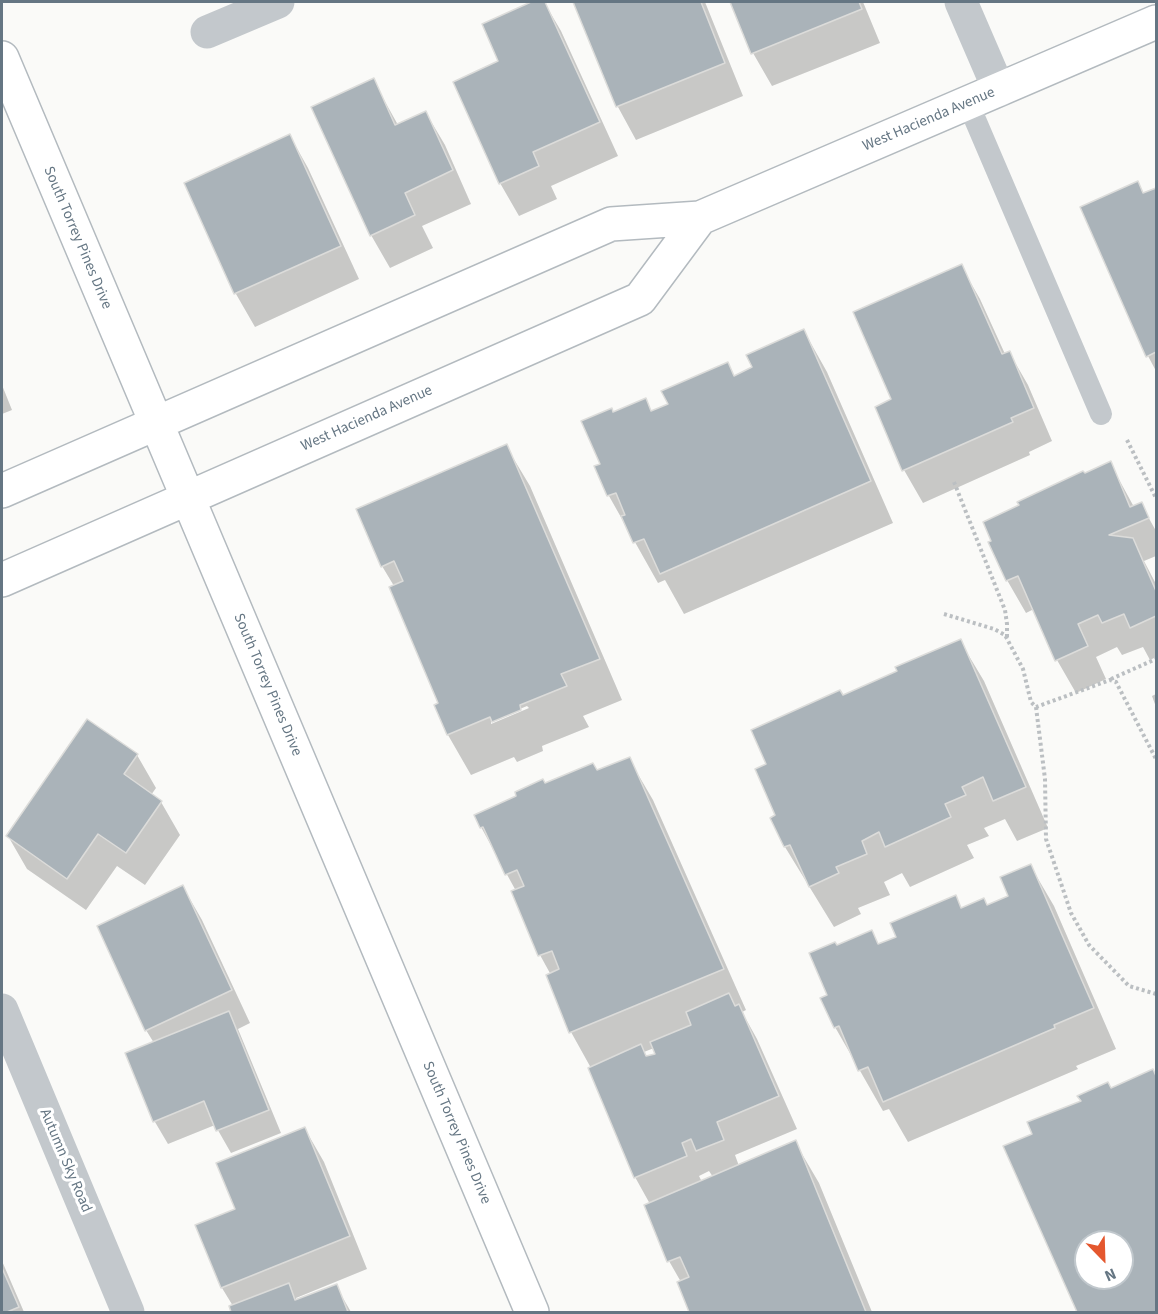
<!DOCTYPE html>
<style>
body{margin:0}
#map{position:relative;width:1158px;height:1314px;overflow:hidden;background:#fafaf8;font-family:"Source Sans 3",sans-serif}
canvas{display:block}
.frame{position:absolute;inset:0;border:3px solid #657683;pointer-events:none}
.north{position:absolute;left:1074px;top:1230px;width:60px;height:60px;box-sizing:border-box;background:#fff;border:2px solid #c1c8cd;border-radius:50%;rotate:157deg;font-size:16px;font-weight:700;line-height:24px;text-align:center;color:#657683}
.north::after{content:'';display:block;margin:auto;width:21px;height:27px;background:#e4572e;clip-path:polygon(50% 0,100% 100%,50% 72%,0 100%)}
</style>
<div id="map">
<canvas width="1158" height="1314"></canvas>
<div class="frame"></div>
<div class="north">N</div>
</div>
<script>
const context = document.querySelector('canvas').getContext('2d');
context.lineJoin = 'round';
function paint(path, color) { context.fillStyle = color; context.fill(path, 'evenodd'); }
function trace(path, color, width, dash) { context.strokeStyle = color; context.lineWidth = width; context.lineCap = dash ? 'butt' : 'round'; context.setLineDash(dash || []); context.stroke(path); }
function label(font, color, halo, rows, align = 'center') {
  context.font = font + ' "Source Sans 3",sans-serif'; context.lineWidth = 6; context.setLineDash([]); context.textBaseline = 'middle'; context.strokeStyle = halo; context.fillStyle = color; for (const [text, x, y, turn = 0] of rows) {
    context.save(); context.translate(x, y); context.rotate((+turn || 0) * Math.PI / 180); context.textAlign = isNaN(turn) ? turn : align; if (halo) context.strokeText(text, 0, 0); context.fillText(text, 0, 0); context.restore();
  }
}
paint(new Path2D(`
 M 535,2 L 544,2 L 561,31 L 618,156 L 551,186 L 557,199 L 519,216 L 500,183 L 500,62 L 484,25 Z
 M 575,2 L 705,2 L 743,96 L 636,140 L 618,107 Z
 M 732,2 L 863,2 L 880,43 L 772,86 L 753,53 Z
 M 373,80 L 398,125 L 426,113 L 445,145 L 471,204 L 422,226 L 433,248 L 390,268 L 371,235 Z
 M 290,136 L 308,168 L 359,279 L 255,327 L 236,294 L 186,184 Z
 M 1156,189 L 1156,371 L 1148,356 L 1144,195 Z
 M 961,266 L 980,299 L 1005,354 L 1009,352 L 1028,385 L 1052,441 L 1029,452 L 1030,455 L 923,503 L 904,470 L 893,400 Z
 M 804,331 L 827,372 L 893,523 L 684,614 L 665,580 L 658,583 L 609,496 L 596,467 L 602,465 L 613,414 L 645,400 L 652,412 L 670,405 L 727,364 L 735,377 L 754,368 Z
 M 2,385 L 12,410 L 2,414 Z
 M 506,446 L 530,486 L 622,700 L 583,716 L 589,727 L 542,746 L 543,751 L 517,762 L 514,757 L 471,775 L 448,735 L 436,706 L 440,704 L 394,586 L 382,566 ZM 527,706 L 529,708 L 491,724 L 491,721 Z
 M 1110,463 L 1134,507 L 1141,504 L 1156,531 L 1156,556 L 1144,561 L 1156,584 L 1156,657 L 1150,660 L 1143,647 L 1122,655 L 1117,647 L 1096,657 L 1106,679 L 1076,693 L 1057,660 L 1034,609 L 1026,613 L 1007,580 L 1084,475 Z
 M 960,641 L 984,681 L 1048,828 L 1017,841 L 1005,819 L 984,828 L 989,836 L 967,845 L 974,858 L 910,887 L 902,873 L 884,882 L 890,895 L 858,908 L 861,914 L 834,927 L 785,847 L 772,818 L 777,815 L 768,765 L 843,697 L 899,672 Z
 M 1156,694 L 1156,707 L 1152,696 Z
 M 137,755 L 156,788 L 151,795 L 161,802 L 180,835 L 145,885 L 117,866 L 86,910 L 27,869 L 8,836 Z
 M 629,759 L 653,800 L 746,1010 L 742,1012 L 757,1039 L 797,1129 L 735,1155 L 739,1166 L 795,1142 L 819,1183 L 872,1312 L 691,1312 L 679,1283 L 681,1282 L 669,1261 L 650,1204 L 635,1177 L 591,1068 L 571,1032 L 551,975 L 540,955 L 513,892 L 516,891 L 481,827 L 545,785 L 597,772 ZM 654,1048 L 657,1054 L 646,1057 L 644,1052 ZM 709,1171 L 713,1177 L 702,1182 L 699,1176 Z
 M 1030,865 L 1054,906 L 1116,1049 L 1076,1066 L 1078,1069 L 908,1142 L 889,1109 L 883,1111 L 835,1027 L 829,996 L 836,947 L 872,932 L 879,945 L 898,938 L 955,897 L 962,909 L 988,907 L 1010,897 Z
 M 183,887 L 202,920 L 250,1023 L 238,1029 L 281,1133 L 231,1153 L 215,1125 L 168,1144 L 155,1122 L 127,1054 L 154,1043 L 146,1030 Z
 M 1153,1071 L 1156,1077 L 1156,1312 L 1079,1312 L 1005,1147 L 1034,1134 L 1111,1089 ZM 1086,1242 L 1122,1242 L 1122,1278 L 1086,1278 Z
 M 305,1129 L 324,1162 L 367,1269 L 296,1298 L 297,1301 L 336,1286 L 351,1312 L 233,1312 L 230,1307 L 233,1306 L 222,1288 L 197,1226 L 237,1209 Z
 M 2,1261 L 24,1312 L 2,1312 Z`), '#0003');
const building = new Path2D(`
 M 531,2 L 545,2 L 600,122 L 533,152 L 539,166 L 499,184 L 453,82 L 498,61 L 482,24 Z
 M 573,2 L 701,2 L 725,63 L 616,107 Z
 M 730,2 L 859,2 L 862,9 L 751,54 Z
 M 374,78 L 395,125 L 426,111 L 453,170 L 405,193 L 415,215 L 370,236 L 311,107 Z
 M 290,134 L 341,246 L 234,294 L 184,183 Z
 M 1138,181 L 1143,193 L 1156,188 L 1156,352 L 1146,357 L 1080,207 Z
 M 962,264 L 1002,354 L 1010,351 L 1034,408 L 1011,418 L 1013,422 L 902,471 L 875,407 L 891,399 L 853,312 Z
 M 804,329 L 871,481 L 660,574 L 644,539 L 633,543 L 621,516 L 625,515 L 616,493 L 607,496 L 594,466 L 600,464 L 581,421 L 612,408 L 613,412 L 646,398 L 651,411 L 668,404 L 661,391 L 728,362 L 734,376 L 752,367 L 746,355 Z
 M 507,444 L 600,659 L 561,674 L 567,686 L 520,705 L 521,710 L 492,722 L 490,717 L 447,735 L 434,705 L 438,703 L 389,587 L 403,581 L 394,561 L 381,567 L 356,509 Z
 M 1111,461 L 1130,507 L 1142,502 L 1149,518 L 1109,535 L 1133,538 L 1156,591 L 1156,616 L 1130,628 L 1124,614 L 1102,623 L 1098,615 L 1078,624 L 1088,646 L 1055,661 L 1018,576 L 1006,581 L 988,542 L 991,541 L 983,522 L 1019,505 L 1017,502 L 1083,471 L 1085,473 Z
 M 961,639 L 1026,787 L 993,801 L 983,777 L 962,787 L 966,795 L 945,804 L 951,817 L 885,847 L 879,832 L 862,841 L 867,854 L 836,867 L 839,873 L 809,887 L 790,845 L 784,847 L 770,818 L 775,815 L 755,769 L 766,764 L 751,730 L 840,690 L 843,695 L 897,671 L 895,667 Z
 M 87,719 L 138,754 L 124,774 L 162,801 L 126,853 L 98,834 L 67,879 L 6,836 Z
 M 630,757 L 724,969 L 569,1033 L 546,975 L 559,969 L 552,951 L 538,956 L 511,891 L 524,886 L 517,870 L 505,875 L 483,827 L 480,828 L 474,815 L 516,796 L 515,792 L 543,779 L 545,783 L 593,763 L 597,770 Z
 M 1031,864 L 1094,1008 L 1054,1025 L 1055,1028 L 883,1102 L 868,1067 L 858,1071 L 839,1026 L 834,1028 L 820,998 L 827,995 L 809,953 L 835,942 L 837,945 L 872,930 L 878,944 L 896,937 L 890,923 L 956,895 L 961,908 L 984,898 L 987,905 L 1008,896 L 1000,877 Z
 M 183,885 L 232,990 L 145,1031 L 97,926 Z
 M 729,993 L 735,1006 L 739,1004 L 779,1096 L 717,1122 L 724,1140 L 696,1151 L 691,1139 L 682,1143 L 687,1156 L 634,1178 L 588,1068 L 641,1044 L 646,1056 L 655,1054 L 650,1042 L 691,1025 L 686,1012 Z
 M 229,1011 L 269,1110 L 216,1131 L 204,1101 L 153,1122 L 125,1053 Z
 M 1153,1069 L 1156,1076 L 1156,1312 L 1077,1312 L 1003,1146 L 1032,1134 L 1027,1122 L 1081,1101 L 1077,1096 L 1108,1082 L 1111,1088 ZM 1086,1242 L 1122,1242 L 1122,1278 L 1086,1278 Z
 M 305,1127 L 350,1236 L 221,1288 L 195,1225 L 235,1209 L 216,1163 Z
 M 796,1140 L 866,1312 L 689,1312 L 677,1282 L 689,1277 L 680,1257 L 667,1262 L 644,1205 Z
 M 2,1268 L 19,1307 L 7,1312 L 2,1312 Z
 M 289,1283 L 295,1300 L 337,1284 L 348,1312 L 231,1312 L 229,1306 Z`);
paint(building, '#aab3b9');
trace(building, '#dcdcda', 1.5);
const secondary = new Path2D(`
 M 2,58 L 532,1312
 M 2,491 L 611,224 L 700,218 L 1156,22
 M 2,580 L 640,299 L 700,218`);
trace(secondary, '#b3babf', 36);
trace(new Path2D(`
 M 1127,440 L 1156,498
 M 954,482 L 1005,610 L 1007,624 L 1007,637
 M 944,614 L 994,629 L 1005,635 L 1023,669 L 1031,702 L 1036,707 L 1110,680 L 1116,682 L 1156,759
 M 1111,679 L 1156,659
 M 1036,707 L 1045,779 L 1046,839 L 1071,913 L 1089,945 L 1129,986 L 1156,994`), '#bbbfc2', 4, [3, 3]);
trace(new Path2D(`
 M 968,103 L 1101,414`), '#c3c8cc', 22);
trace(new Path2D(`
 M 961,2 L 999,90
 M 207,32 L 278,2
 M 2,1010 L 128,1312`), '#c3c8cc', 33);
trace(secondary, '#fff', 33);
label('15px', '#657683', '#fff', [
 ["West Hacienda Avenue",929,120,-23],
 ["South Torrey Pines Drive",77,238,67],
 ["West Hacienda Avenue",367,419,-24],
 ["South Torrey Pines Drive",267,685,67],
 ["South Torrey Pines Drive",456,1133,67],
 ["Autumn Sky Road",65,1161,67]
]);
</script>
